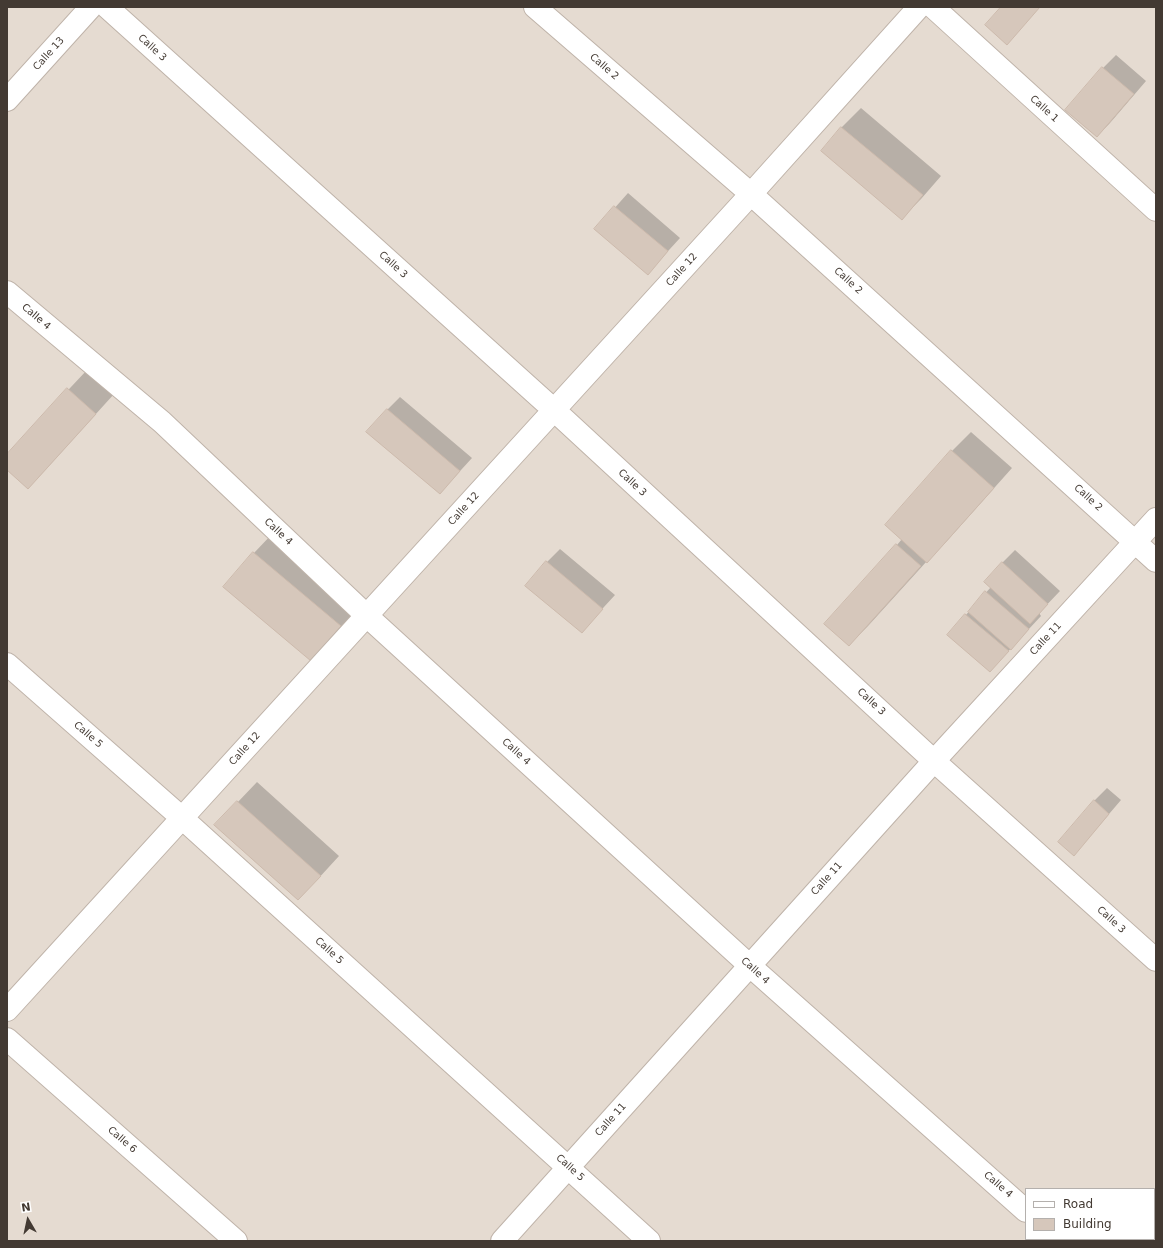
<!DOCTYPE html>
<style>
body{margin:0}
#map{position:relative;width:1163px;height:1248px;overflow:hidden;background:#f1eae3;font-family:"DejaVu Sans",sans-serif}
canvas{display:block}
.frame{position:absolute;inset:0;border:8px solid #433a33;pointer-events:none}
.legend{position:absolute;left:1025px;top:1188px;width:130px;height:52px;box-sizing:border-box;background:#fff;border:1px solid #b4b0ad;margin:0;padding:5px 7px;list-style:none;font-size:12px;color:#433a33}
.legend li{display:flex;align-items:center;gap:8px;height:20px}
.legend b{width:20px;border:1px solid #b4b0ad}
.north{position:absolute;left:8px;top:1200px;width:40px;height:40px;-webkit-text-stroke:3px #fff;paint-order:stroke;rotate:351deg;font-size:11px;font-weight:700;line-height:16px;text-align:center;color:#433a33}
.north::after{content:'';display:block;margin:auto;width:14px;height:18px;background:#433a33;clip-path:polygon(50% 0,100% 100%,50% 72%,0 100%)}
</style>
<div id="map">
<canvas width="1163" height="1248"></canvas>
<div class="frame"></div>
<ul class="legend">
<li><b style="height:5px;background:#fff"></b>Road</li>
<li><b style="height:11px;background:#d6c7bb"></b>Building</li>
</ul>
<div class="north">N</div>
</div>
<script>
const context = document.querySelector('canvas').getContext('2d');
context.lineJoin = 'round';
function paint(path, color) { context.fillStyle = color; context.fill(path, 'evenodd'); }
function trace(path, color, width, dash) { context.strokeStyle = color; context.lineWidth = width; context.lineCap = dash ? 'butt' : 'round'; context.setLineDash(dash || []); context.stroke(path); }
function label(font, color, halo, rows, align = 'center') {
  context.font = font + ' "DejaVu Sans",sans-serif'; context.lineWidth = 3; context.setLineDash([]); context.textBaseline = 'middle'; context.strokeStyle = halo; context.fillStyle = color; for (const [text, x, y, turn = 0] of rows) {
    context.save(); context.translate(x, y); context.rotate((+turn || 0) * Math.PI / 180); context.textAlign = isNaN(turn) ? turn : align; if (halo) context.strokeText(text, 0, 0); context.fillText(text, 0, 0); context.restore();
  }
}
paint(new Path2D(`
 M 7,7 L 1156,7 L 1156,1241 L 7,1241 ZM 1026,1189 L 1154,1189 L 1154,1239 L 1026,1239 Z`), '#e5dbd1');
paint(new Path2D(`
 M 1116,55 L 1146,81 L 1110,123 L 1097,136 L 1103,68 Z
 M 861,108 L 941,176 L 921,199 L 902,218 L 822,151 L 842,127 Z
 M 628,193 L 680,238 L 648,273 L 596,229 Z
 M 87,370 L 114,394 L 47,468 L 28,488 L 7,469 L 7,455 Z
 M 400,397 L 472,458 L 440,493 L 387,410 Z
 M 971,432 L 1012,468 L 946,542 L 927,561 L 868,626 L 849,645 L 897,545 L 902,539 L 952,451 Z
 M 273,533 L 360,607 L 331,640 L 311,660 L 224,587 L 254,553 Z
 M 560,549 L 615,595 L 581,632 L 547,562 Z
 M 1015,550 L 1060,591 L 1039,613 L 1041,616 L 990,671 L 948,635 L 991,587 L 1002,563 Z
 M 257,782 L 339,856 L 317,880 L 216,825 Z
 M 1107,788 L 1121,800 L 1086,841 L 1073,854 L 1094,801 Z`), '#0003');
const building = new Path2D(`
 M 1001,7 L 1040,7 L 1007,45 L 985,25 Z
 M 1102,67 L 1134,94 L 1097,137 L 1065,110 Z
 M 841,127 L 923,195 L 902,220 L 821,151 Z
 M 614,206 L 668,251 L 648,275 L 594,229 Z
 M 67,388 L 96,414 L 28,489 L 7,470 L 7,454 Z
 M 387,409 L 460,471 L 440,494 L 366,432 Z
 M 951,450 L 994,488 L 927,563 L 885,525 Z
 M 896,544 L 921,566 L 849,646 L 824,624 Z
 M 253,552 L 341,626 L 311,661 L 223,587 Z
 M 546,561 L 603,609 L 582,633 L 525,586 Z
 M 1002,562 L 1048,604 L 1030,624 L 984,582 Z
 M 985,591 L 1029,629 L 1011,650 L 968,612 Z
 M 965,614 L 1009,651 L 990,672 L 947,635 Z
 M 1094,800 L 1109,814 L 1074,856 L 1058,842 Z
 M 237,801 L 321,876 L 298,900 L 214,825 Z`);
paint(building, '#d6c7bb');
trace(building, '#cdbaac', 1);
const minor = new Path2D(`
 M 107,7 L 554,410 L 934,761 L 1156,960
 M 535,7 L 751,194 L 1156,561
 M 933,7 L 1156,210
 M 7,100 L 91,7
 M 7,292 L 162,422 L 367,616 L 749,965 L 1026,1211
 M 7,664 L 182,818 L 649,1241
 M 7,1010 L 751,194 L 919,7
 M 7,1039 L 236,1241
 M 1058,1239 L 1060,1241
 M 502,1241 L 934,761 L 1156,519`);
trace(minor, '#bfb3a9', 24);
trace(minor, '#fff', 22);
label('10px', '#433a33', '#fff', [
 ["Calle 3",152,48,42],
 ["Calle 13",49,54,-48],
 ["Calle 2",604,67,41],
 ["Calle 1",1044,109,42],
 ["Calle 3",393,265,42],
 ["Calle 12",682,270,-48],
 ["Calle 2",848,281,42],
 ["Calle 4",36,317,40],
 ["Calle 3",632,483,43],
 ["Calle 2",1088,498,42],
 ["Calle 12",464,509,-48],
 ["Calle 4",278,532,43],
 ["Calle 11",1046,639,-47],
 ["Calle 3",871,702,43],
 ["Calle 5",88,735,41],
 ["Calle 12",245,749,-48],
 ["Calle 4",516,752,42],
 ["Calle 11",827,879,-48],
 ["Calle 3",1111,920,42],
 ["Calle 5",329,951,42],
 ["Calle 4",755,971,42],
 ["Calle 11",611,1120,-48],
 ["Calle 6",122,1140,41],
 ["Calle 5",570,1168,42],
 ["Calle 4",998,1185,41]
]);
</script>
